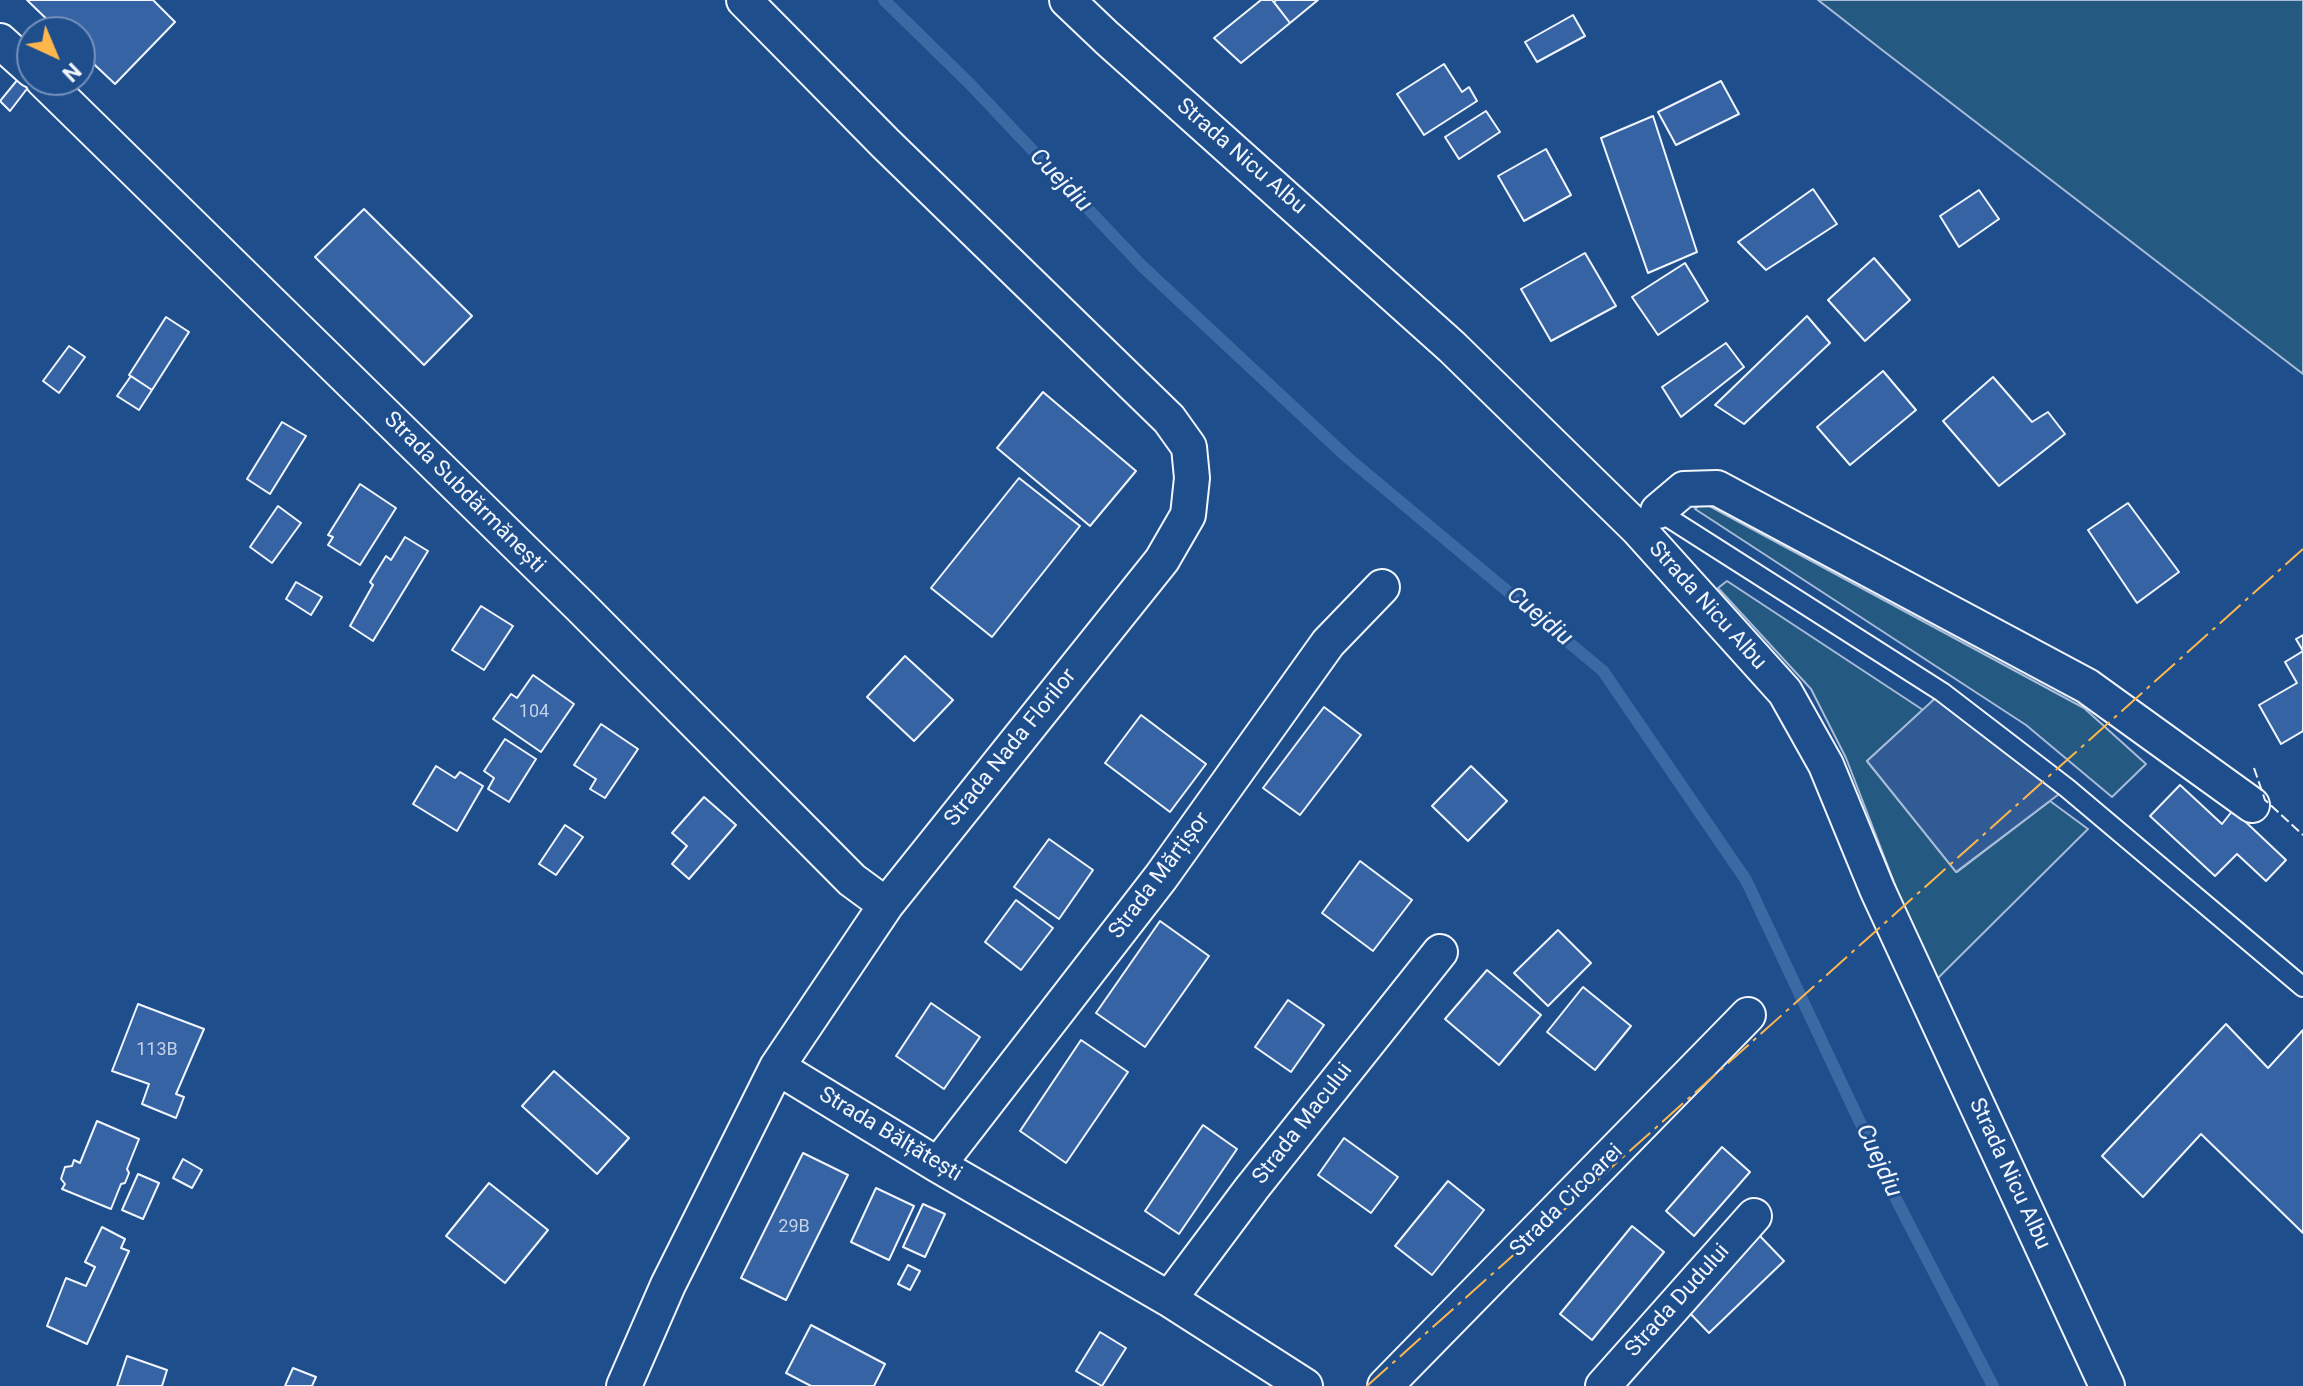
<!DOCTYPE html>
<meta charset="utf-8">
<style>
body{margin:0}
#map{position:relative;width:2303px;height:1386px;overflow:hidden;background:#1f4e8c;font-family:Roboto,sans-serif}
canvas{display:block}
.north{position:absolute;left:16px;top:16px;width:80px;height:80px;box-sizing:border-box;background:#1f4e8c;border:2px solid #7391ba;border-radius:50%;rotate:136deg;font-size:22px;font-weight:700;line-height:32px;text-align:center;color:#f2f6ff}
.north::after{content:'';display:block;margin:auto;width:28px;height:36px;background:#ffb74d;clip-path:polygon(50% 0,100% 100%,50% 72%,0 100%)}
</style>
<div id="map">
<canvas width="2303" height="1386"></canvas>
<div class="north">N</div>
</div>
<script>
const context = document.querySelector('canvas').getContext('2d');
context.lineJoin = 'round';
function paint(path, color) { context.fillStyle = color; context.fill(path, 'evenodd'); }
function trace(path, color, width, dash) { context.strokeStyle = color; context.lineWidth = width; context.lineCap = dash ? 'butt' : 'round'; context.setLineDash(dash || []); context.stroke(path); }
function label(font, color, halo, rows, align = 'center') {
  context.font = font + ' Roboto,sans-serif'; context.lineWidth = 6; context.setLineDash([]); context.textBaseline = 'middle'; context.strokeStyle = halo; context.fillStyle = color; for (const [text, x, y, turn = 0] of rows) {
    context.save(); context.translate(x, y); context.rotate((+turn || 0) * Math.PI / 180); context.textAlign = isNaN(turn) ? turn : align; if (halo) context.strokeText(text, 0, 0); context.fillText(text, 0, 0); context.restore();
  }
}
const green = new Path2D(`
 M 1818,0 L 2303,0 L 2303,374 L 1877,46 Z
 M 1702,502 L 2084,708 L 2146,764 L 2112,797 L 2026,725 L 1695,509 Z
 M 1727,581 L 1923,710 L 1867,761 L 1957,872 L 2050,801 L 2088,829 L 1933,983 L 1846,758 L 1811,689 L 1718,588 Z`);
paint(green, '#245a82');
trace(green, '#a8bbd7', 2);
const parking = new Path2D(`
 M 1942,692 L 2067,788 L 1956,872 L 1867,761 Z`);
paint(parking, '#305b95');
trace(parking, '#a8bbd7', 2);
trace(new Path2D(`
 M 884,0 L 969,83 L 1142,266 L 1262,378 L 1348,458 L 1603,671 L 1746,880 L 1897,1201 L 1993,1386`), '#3b69a3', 12);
const building = new Path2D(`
 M 27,0 L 153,0 L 175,22 L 115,84 L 80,51 L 80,32 L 60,32 Z
 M 1261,0 L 1272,0 L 1290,23 L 1241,63 L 1214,38 Z
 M 1276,0 L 1318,0 L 1290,23 L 1274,2 Z
 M 1573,15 L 1585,36 L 1537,62 L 1525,42 Z
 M 1444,64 L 1462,92 L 1469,87 L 1477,101 L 1424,135 L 1397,94 Z
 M 23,73 L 33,81 L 10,111 L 0,101 Z
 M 1721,81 L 1739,114 L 1676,145 L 1658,112 Z
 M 1486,111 L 1500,132 L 1459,159 L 1445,137 Z
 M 1653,116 L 1697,252 L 1648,273 L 1601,138 Z
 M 1546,149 L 1571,195 L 1524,221 L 1498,176 Z
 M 1813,189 L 1837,224 L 1766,270 L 1738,242 Z
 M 1979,190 L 1999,219 L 1959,247 L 1940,216 Z
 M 364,209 L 472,316 L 424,365 L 315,257 Z
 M 1585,253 L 1616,306 L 1551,341 L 1521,289 Z
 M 1874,258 L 1910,300 L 1865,341 L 1828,300 Z
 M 1685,263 L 1708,301 L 1658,335 L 1632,297 Z
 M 1807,316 L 1830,343 L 1744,424 L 1715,405 Z
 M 166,317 L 189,332 L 152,390 L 129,375 Z
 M 1726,343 L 1744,367 L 1681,417 L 1662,387 Z
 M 69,346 L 85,357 L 59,393 L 43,381 Z
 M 1883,371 L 1916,410 L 1850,465 L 1817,427 Z
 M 131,376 L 152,390 L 139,410 L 117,396 Z
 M 1993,377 L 2032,422 L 2048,412 L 2065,434 L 1999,486 L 1943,421 Z
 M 1043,392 L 1136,471 L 1090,526 L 997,448 Z
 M 282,422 L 306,436 L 270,494 L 247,479 Z
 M 1019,478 L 1080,526 L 992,637 L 931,588 Z
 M 360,484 L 396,508 L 360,565 L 328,545 L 333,537 L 328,535 Z
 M 2128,503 L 2179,572 L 2137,603 L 2088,530 Z
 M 278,506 L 301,523 L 272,563 L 250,547 Z
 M 405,537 L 428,551 L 373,641 L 350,626 L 373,585 L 370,582 L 386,556 L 391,560 Z
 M 296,582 L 322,597 L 311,615 L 286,599 Z
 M 481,606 L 513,626 L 484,670 L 452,650 Z
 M 2303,635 L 2303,731 L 2281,744 L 2259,705 L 2297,683 L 2285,662 L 2303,651 L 2296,639 Z
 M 905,656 L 953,700 L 914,741 L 867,697 Z
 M 533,675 L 574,704 L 541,752 L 493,719 L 511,694 L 517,698 Z
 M 1324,707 L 1361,735 L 1300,815 L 1263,788 Z
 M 1141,715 L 1206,764 L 1170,812 L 1105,763 Z
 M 601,724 L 638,749 L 605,798 L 590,789 L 596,779 L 574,765 Z
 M 505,739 L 536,759 L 509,802 L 488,789 L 494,778 L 484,771 Z
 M 436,766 L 455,778 L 460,772 L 483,786 L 457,831 L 413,804 Z
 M 1471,766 L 1507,801 L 1468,841 L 1432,806 Z
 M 2180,785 L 2222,824 L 2233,810 L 2286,860 L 2266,881 L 2237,854 L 2215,876 L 2150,816 Z
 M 704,797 L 736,825 L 689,879 L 672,864 L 687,846 L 672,833 Z
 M 565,825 L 583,837 L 556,875 L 539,864 Z
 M 1049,839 L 1093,870 L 1059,919 L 1014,887 Z
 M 1360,861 L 1412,900 L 1373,951 L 1322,913 Z
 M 1016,900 L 1053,928 L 1021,970 L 985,942 Z
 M 1160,921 L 1209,956 L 1145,1047 L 1096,1013 Z
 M 1558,930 L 1591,963 L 1548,1006 L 1514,973 Z
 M 1487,970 L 1541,1015 L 1499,1065 L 1445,1019 Z
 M 1583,987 L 1631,1026 L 1595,1070 L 1547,1032 Z
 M 1288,1000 L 1324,1025 L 1291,1072 L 1255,1047 Z
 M 931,1003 L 980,1037 L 944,1089 L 896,1056 Z
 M 138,1004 L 204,1029 L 176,1094 L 184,1097 L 176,1118 L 142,1104 L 149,1084 L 112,1071 Z
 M 2226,1024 L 2268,1068 L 2303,1030 L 2303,1233 L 2201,1134 L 2143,1197 L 2102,1156 Z
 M 1081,1040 L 1128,1072 L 1066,1163 L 1020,1131 Z
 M 554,1071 L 629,1138 L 597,1174 L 522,1106 Z
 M 97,1121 L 139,1139 L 127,1169 L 129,1173 L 125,1183 L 121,1184 L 111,1209 L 62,1189 L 65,1184 L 61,1179 L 65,1167 L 72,1166 L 74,1160 L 80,1163 Z
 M 1203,1125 L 1237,1149 L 1179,1234 L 1145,1211 Z
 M 1344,1138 L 1398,1177 L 1371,1213 L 1318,1175 Z
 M 1722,1147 L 1750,1172 L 1694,1236 L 1666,1211 Z
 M 803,1153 L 848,1175 L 786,1300 L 741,1278 Z
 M 183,1159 L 202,1170 L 192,1188 L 173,1178 Z
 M 138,1174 L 159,1183 L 143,1219 L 122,1210 Z
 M 1448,1181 L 1484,1210 L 1432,1275 L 1395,1246 Z
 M 489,1183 L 548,1230 L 505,1283 L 446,1236 Z
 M 876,1188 L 914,1206 L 889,1260 L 851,1242 Z
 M 923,1204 L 945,1214 L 925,1257 L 903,1247 Z
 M 1632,1226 L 1664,1252 L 1592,1340 L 1560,1314 Z
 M 102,1227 L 125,1239 L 121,1248 L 129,1251 L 87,1344 L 47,1326 L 66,1278 L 86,1286 L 95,1267 L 85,1262 Z
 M 1758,1234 L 1784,1261 L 1709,1333 L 1683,1306 Z
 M 908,1265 L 920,1271 L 910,1290 L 898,1284 Z
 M 811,1325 L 885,1364 L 874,1386 L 811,1386 L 786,1373 Z
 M 1100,1332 L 1126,1348 L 1102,1386 L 1076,1371 Z
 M 127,1356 L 167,1370 L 162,1386 L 117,1386 Z
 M 293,1368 L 316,1377 L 312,1386 L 285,1386 Z`);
paint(building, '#3563a3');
trace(building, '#f2f6ff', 2);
const service = new Path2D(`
 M 1653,515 L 1658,511 L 1942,692 L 2067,788 L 2303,987`);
const minor = new Path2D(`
 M 1067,0 L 1107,38 L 1452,347 L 1638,529 L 1785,692 L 1826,765 L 1877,889 L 2107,1386
 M 0,41 L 32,70
 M 43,80 L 580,606 L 852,880 L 886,905
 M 1658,511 L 1684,489 L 1717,488 L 2087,686 L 2252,805
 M 777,1067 L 938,1165 L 1169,1299 L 1305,1386
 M 938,1165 L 1161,877 L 1328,643 L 1382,587
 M 1169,1299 L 1252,1188 L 1440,952
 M 624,1386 L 668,1285 L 777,1067 L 886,905 L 1162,560 L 1188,515 L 1192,478 L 1189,447 L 1169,419 L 886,144 L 744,0
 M 1385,1386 L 1748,1015
 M 1603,1386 L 1754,1216`);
trace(service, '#f2f6ff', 22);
trace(minor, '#f2f6ff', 38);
trace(service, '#1f4e8c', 18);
trace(minor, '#1f4e8c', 34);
trace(new Path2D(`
 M 2254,768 L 2265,800 L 2303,835`), '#f2f6ff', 2, [10, 4]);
trace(new Path2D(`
 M 1367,1386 L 2303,549`), '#ffb74d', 2, [28, 6, 4, 6]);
label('18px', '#c3d1e8', null, [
 ["104",534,712],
 ["113B",157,1050],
 ["29B",794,1227]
]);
label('22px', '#f2f6ff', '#1f4e8c', [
 ["Strada Nicu Albu",1241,157,41],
 ["Strada Subdărmănești",464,493,45],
 ["Strada Nicu Albu",1707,606,48],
 ["Strada Nada Florilor",1011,748,-51],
 ["Strada Mărțișor",1160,876,-53],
 ["Strada Macului",1303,1124,-52],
 ["Strada Bălțătești",890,1135,31],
 ["Strada Nicu Albu",2009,1174,65],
 ["Strada Cicoarei",1567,1201,-45],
 ["Strada Dudului",1678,1301,-48]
]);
label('italic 24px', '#f2f6ff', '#1f4e8c', [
 ["Cuejdiu",1060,181,46],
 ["Cuejdiu",1539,617,40],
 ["Cuejdiu",1878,1161,65]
]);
</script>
